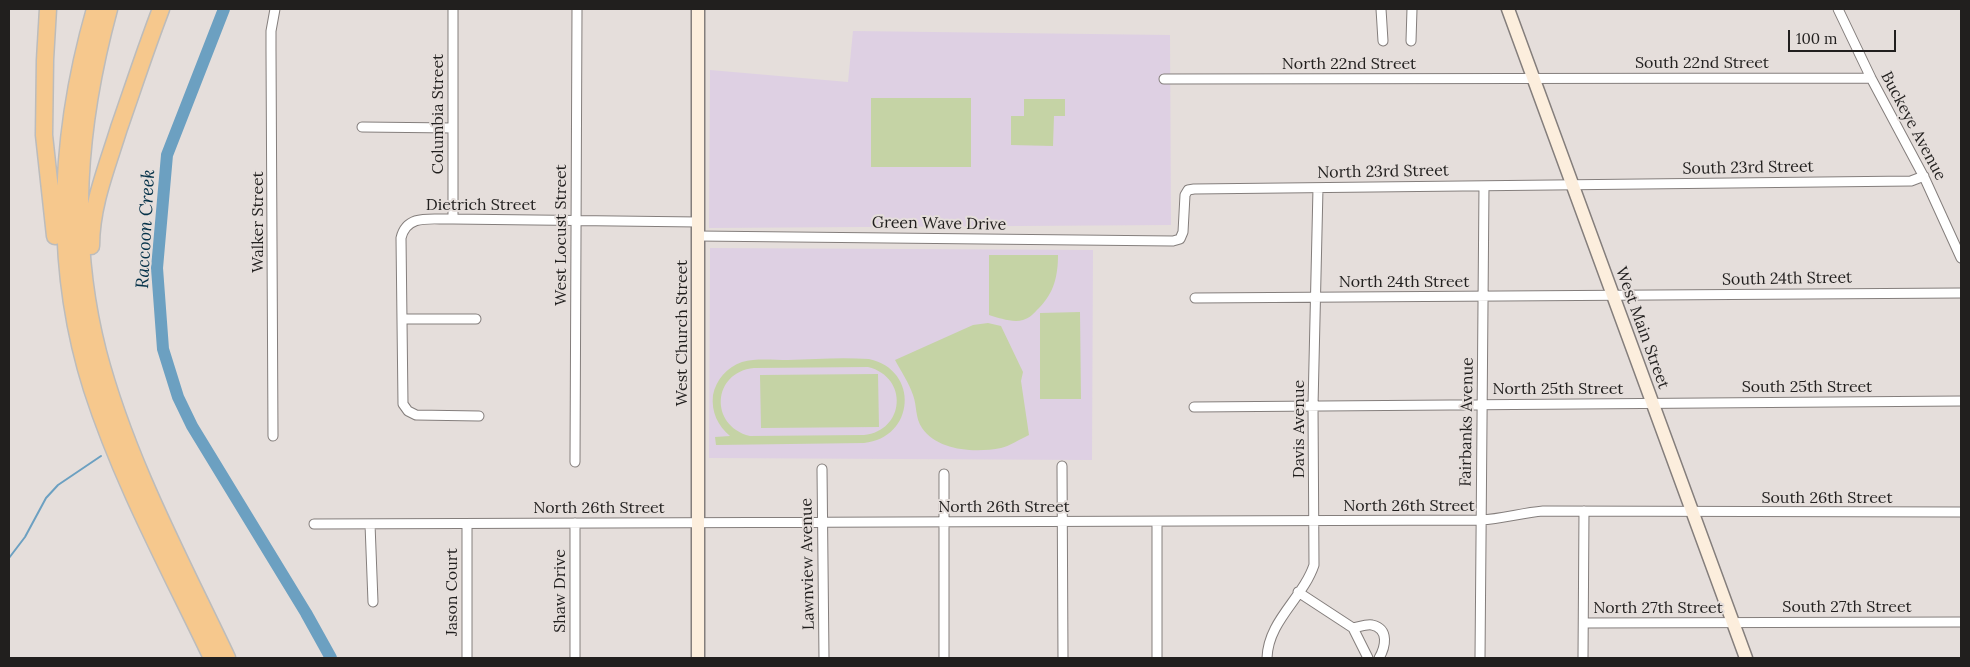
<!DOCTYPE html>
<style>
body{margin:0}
#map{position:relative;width:1970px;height:667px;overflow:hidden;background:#e5dedb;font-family:Lora,serif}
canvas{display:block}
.frame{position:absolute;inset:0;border:10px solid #211f1e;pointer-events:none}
.scale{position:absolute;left:1788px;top:30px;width:108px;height:22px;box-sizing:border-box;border:2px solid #211f1e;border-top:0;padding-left:6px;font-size:15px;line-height:18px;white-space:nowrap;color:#211f1e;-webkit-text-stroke:4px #e5dedb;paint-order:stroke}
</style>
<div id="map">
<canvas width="1970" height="667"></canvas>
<div class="frame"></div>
<div class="scale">100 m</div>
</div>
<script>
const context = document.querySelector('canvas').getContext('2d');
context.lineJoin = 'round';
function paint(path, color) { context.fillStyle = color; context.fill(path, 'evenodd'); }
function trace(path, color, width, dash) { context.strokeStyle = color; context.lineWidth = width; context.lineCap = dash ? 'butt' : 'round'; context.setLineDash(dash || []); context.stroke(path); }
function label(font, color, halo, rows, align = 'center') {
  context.font = font + ' Lora,serif'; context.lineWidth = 4; context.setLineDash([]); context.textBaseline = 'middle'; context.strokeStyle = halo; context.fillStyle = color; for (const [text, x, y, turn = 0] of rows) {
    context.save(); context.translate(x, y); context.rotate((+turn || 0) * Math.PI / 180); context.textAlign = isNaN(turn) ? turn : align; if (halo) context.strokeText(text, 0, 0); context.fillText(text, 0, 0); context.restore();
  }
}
paint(new Path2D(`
 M 853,31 L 1170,35 L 1171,225 L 709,228 L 710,70 L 848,82 Z
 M 710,248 L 1093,250 L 1092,460 L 709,458 Z`), '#ded0e3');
paint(new Path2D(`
 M 871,98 L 971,98 L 971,167 L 871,167 Z
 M 1024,99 L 1065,99 L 1065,116 L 1054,116 L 1053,146 L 1011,145 L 1011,116 L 1024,116 Z
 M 989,255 L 1058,255 C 1058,276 1054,293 1039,308 C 1034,313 1030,318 1023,320 C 1013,323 999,318 989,315 Z
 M 1080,312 L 1081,399 L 1040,399 L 1040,313 Z
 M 988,323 L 1001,326 L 1023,372 L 1021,381 L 1029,435 C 1020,439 1010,446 1001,448 C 975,453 938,451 922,428 C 915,418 917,405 913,395 C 909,383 901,371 895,360 L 973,325 Z
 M 869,359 C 920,370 915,438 864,443 L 716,445 L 715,437 L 730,436 C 718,426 711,412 713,395 C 716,380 727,367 742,362 C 756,358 773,360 788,360 C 815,359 842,357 869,359 ZM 868,367 C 909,377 905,431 864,435 L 750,436 C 709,426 712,372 754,368 Z
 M 878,374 L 879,427 L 761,428 L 760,375 Z`), '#c5d3a5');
trace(new Path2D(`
 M 9,558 L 25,537 L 46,498 L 58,485 L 101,456`), '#6ca0c1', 2);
trace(new Path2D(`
 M 224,9 L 167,155 L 157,268 L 163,349 L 178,397 L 192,426 L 306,613 L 331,658`), '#6ca0c1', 12);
const street = new Path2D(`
 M 453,9 L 453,219
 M 1381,9 L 1383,41
 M 1838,9 L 1871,78 L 1925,179 L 1961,258
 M 1411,41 L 1412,9
 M 1164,79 L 1871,78
 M 362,127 L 453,128
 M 698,236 L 1173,241 L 1180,239 L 1183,232 L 1185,195 L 1188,190 L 1194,189 L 1911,181 L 1924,176
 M 1195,298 L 1961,293
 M 403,319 L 476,319
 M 1194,407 L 1961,401
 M 479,416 L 416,415 L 408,411 L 403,404 L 401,238 C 407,213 432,220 453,219 L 698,222
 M 273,436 L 271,51 L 271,31 L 275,9
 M 575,462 L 577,9
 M 1062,466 L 1063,658
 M 822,469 L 824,658
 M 944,474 L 944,658
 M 1157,522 L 1157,658
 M 575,523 L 575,658
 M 314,524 L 1481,520 C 1502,519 1521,513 1543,511 L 1961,512
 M 370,524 L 373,602
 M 1298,592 L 1353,628 L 1368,658
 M 1584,623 L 1961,622
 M 1353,628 C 1359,627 1366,624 1372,625 C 1390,629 1385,648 1379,658
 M 467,658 L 467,525
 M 1267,658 C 1268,621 1303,598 1314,565 L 1313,406 L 1318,188
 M 1480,658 L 1484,186
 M 1583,658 L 1584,511`);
const secondary = new Path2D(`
 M 1508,9 L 1746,658
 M 698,658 L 698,9`);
const highway = new Path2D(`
 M 48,9 L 45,60 L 44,135 L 55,236
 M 95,9 C 59,135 52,262 92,389 C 122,482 170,570 212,658
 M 109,9 C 78,124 68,235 98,352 C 126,459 180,559 227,658
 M 91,246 C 91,205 107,167 119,128 C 133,88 146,48 161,9`);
trace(street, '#847e7c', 11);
trace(secondary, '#847e7c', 15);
trace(highway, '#bcbcbc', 19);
trace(street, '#fff', 9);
trace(secondary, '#fceedd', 12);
trace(highway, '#f6c88d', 16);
label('16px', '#211f1e', '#e5dedb', [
 ["South 22nd Street",1702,63],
 ["North 22nd Street",1349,64],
 ["Columbia Street",438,114,-90],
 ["Buckeye Avenue",1913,126,62],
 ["South 23rd Street",1748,168,-1],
 ["North 23rd Street",1383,172,-1],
 ["Dietrich Street",481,205],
 ["Walker Street",258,222,-90],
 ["Green Wave Drive",939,224,1],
 ["West Locust Street",561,235,-90],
 ["South 24th Street",1787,279,-1],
 ["North 24th Street",1404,282],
 ["West Main Street",1642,328,70],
 ["West Church Street",682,333,-90],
 ["South 25th Street",1807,387],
 ["North 25th Street",1558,389],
 ["Fairbanks Avenue",1467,422,-89],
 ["Davis Avenue",1299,429,-90],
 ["South 26th Street",1827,498],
 ["North 26th Street",1409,506],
 ["North 26th Street",1004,507],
 ["North 26th Street",599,508],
 ["Lawnview Avenue",808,564,-91],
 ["Shaw Drive",560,591,-90],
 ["Jason Court",452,592,-90],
 ["South 27th Street",1847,607],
 ["North 27th Street",1658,608]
]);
label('italic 18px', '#053249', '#e5dedb', [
 ["Raccoon Creek",146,229,-87]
]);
</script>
